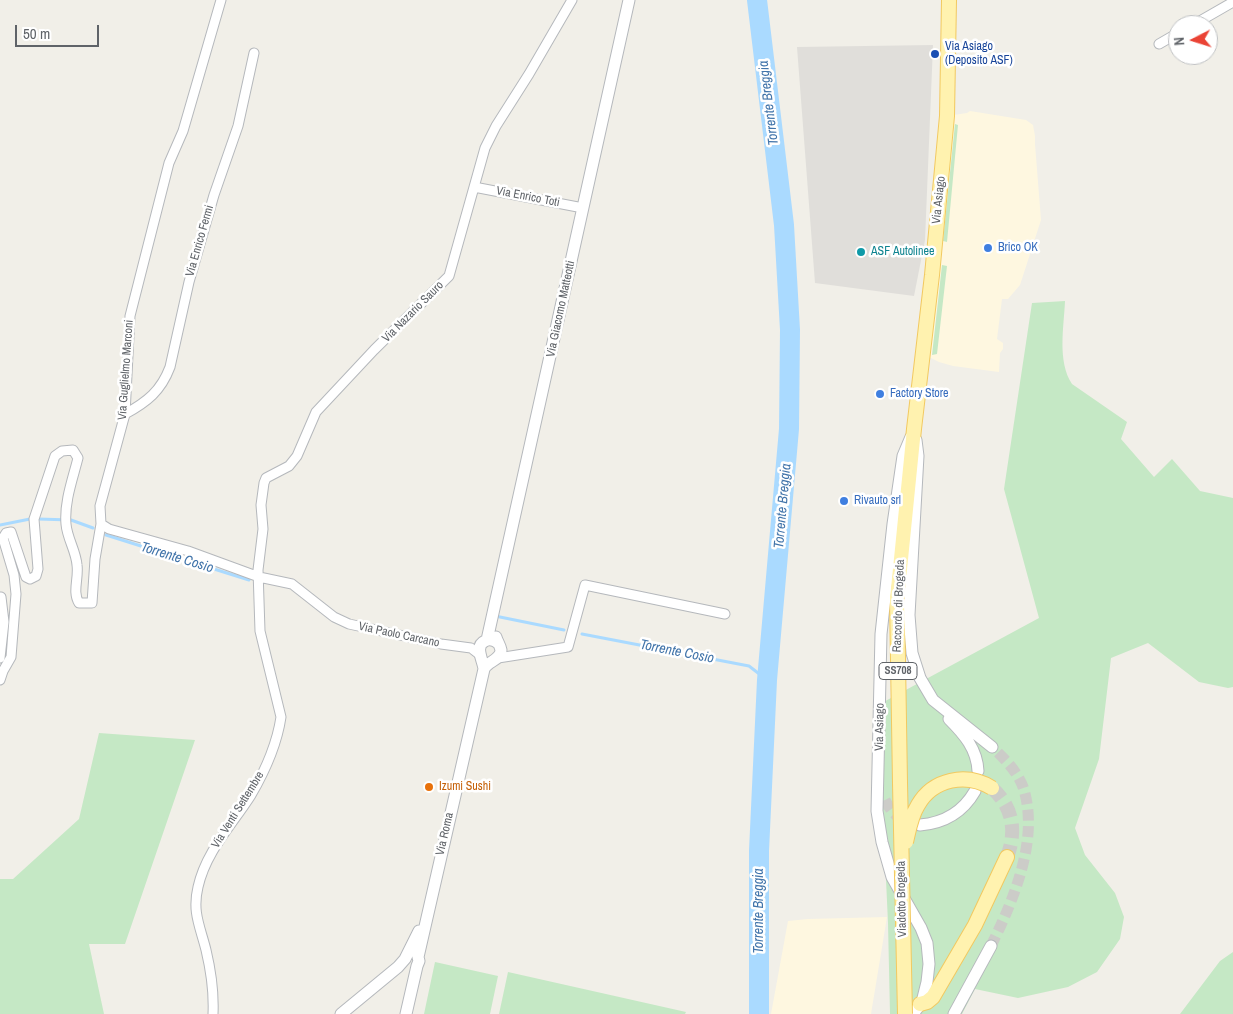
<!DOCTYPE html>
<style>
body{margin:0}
#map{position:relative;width:1233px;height:1014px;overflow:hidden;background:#f1efe8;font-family:"Archivo Narrow",sans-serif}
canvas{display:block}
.north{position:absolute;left:1168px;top:15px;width:50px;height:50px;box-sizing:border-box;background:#fff;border:1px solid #bfc1c3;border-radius:50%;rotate:265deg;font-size:14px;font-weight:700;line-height:20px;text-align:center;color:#5f6368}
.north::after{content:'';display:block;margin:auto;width:18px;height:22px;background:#ea4335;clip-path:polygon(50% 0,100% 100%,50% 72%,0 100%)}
.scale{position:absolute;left:15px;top:25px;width:84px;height:22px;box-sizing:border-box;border:2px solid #5f6368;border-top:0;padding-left:6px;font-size:15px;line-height:18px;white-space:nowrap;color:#5f6368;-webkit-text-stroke:4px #fff;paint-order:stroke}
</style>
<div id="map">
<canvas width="1233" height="1014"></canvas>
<div class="north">N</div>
<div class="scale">50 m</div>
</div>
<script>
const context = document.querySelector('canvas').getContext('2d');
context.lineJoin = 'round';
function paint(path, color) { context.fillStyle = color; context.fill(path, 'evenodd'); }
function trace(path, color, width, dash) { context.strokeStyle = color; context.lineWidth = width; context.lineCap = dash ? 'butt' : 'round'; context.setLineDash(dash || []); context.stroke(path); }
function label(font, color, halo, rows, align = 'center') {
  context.font = font + ' "Archivo Narrow",sans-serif'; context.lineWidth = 5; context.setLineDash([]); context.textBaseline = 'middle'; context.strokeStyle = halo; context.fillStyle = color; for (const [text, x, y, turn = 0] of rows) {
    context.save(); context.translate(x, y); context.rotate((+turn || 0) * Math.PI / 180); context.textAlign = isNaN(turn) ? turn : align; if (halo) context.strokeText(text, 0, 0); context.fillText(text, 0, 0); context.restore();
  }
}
paint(new Path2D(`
 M 970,111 L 1026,120 L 1033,125 L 1035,136 L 1035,144 L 1041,220 L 1020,285 L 1008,299 L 1002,299 L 997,339 L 1003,343 L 1003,349 L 1000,353 L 999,372 L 953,366 L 939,362 L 923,354 L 947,116 L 967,113 Z
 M 887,917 L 871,1014 L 771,1014 L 788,921 L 808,919 Z`), '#fef7e0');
paint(new Path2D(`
 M 933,45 L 925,240 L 914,296 L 815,283 L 797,47 Z`), '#e0deda');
paint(new Path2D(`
 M 955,124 L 958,125 L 947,242 L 943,241 Z
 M 942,265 L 947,266 L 937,354 L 932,355 Z
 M 1065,301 C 1064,327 1057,361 1072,384 L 1127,422 L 1121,439 L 1154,477 L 1172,459 L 1200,491 L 1233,498 L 1233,687 L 1228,688 L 1199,682 L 1148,643 L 1111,658 L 1099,759 L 1075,828 L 1085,855 L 1115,893 L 1124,917 L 1120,939 L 1097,972 L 1068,987 L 1018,998 L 975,989 L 962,1014 L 890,1014 L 888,923 L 878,705 L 1039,618 L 1004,489 L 1032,303 Z
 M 99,733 L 195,740 L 125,944 L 89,944 L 104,1014 L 0,1014 L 0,879 L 13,879 L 79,819 Z
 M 1233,952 L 1233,1014 L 1180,1014 L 1220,961 Z
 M 435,962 L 498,976 L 490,1014 L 424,1014 Z
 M 508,972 L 686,1012 L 685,1014 L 499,1014 Z`), '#c5e8c5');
trace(new Path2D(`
 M 38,519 L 71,520 L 93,528
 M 0,525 L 30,519
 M 106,535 L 249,580
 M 495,616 L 564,630
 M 582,634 L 749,666 L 767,680`), '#aadaff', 3);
trace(new Path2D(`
 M 757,0 L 784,225 L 790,330 L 789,429 L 767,680 L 759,851 L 759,1014`), '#aadaff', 20);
trace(new Path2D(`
 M 885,800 C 890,810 895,816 905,821
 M 991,946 C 1013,901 1039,841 1024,790 C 1019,773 1005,759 992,747`), '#ccccc8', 11, [11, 5.5]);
trace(new Path2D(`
 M 992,788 C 1013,807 1017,831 1007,857`), '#ccccc8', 14, [14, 7]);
const minor = new Path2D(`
 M 221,0 L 183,131 L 169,163 L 130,316 L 125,414 L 100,506 L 101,524 L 109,529 L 188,551 L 259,577 L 292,584 L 334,617 L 349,624 L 441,644 L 471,648 L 480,655
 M 1193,25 L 1233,2
 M 1159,44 L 1178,33
 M 474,187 L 583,208
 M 125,414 C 147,402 161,391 170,367 L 189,282 L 214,195 L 238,126 L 254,53
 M 0,658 L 4,622 L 1,597
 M 498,658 L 568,647 L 585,585 L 725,614
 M 0,680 L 3,671 L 11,657 L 16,594 L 14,575 L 3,538 L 6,533 L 11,532 L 26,577 L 30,579 L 36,576 L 38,569 L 34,519 L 55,456 L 62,451 L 73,450 L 78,458 C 73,478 64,502 66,524 C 67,538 76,551 77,565 C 79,578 72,592 79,603 L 92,603 L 95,559 L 101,524
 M 213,1014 C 214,993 211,971 206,950 C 200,926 192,912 198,887 C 206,851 232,825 251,795 C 265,771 277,744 281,717 L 260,631 L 258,570 L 263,529 L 261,505 L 264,483 L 266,478 L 289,466 L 297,456 L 316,412 L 374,350 L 449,276 L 485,148 L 496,126 L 529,74 L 572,0`);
const tertiary = new Path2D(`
 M 911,437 L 903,456 L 893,524 L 881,634 L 877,811 L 882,842 L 892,877 L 921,928 L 927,943 L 929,964 L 927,982 L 922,1002 L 913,1014
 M 916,440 L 918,456 L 909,615 L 912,653 L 920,678 L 933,700 L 992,747
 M 487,640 L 629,0
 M 484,669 C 488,661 501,660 501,650 C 500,645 497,641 496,637
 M 949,719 C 964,734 977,749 978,771
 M 920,825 C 944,823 963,812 975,791
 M 341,1014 L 398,967 L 405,959 L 419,931
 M 406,1014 L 417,966 L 419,961 L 418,957 L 484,669 C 483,660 474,646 485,641 C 490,638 494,640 498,643
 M 954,1014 L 991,946`);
const primary = new Path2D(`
 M 900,783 L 897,599 L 914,429 L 932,275 L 947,116 L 949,0
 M 920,1004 L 927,1002 L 933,997 L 975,925 L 1007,857`);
trace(minor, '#b5b8bc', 11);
trace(tertiary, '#b5b8bc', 13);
trace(primary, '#f2c960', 16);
trace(minor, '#fff', 9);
trace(tertiary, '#fff', 11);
trace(primary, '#fff2af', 14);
const primaryBridge = new Path2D(`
 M 900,783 L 905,1014
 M 906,842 C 909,829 911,816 918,805 C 933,779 966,772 992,788`);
trace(primaryBridge, '#f2c960', 16, []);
trace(primaryBridge, '#fff2af', 14);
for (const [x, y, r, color] of [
 [935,54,5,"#1a4fb4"],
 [988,248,5,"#3f7fe0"],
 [861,252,5,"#0f9aa8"],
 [880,394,5,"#3f7fe0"],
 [844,501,5,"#3f7fe0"],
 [429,787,5,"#e8710a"]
]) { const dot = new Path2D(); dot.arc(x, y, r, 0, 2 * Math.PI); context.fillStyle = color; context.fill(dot); trace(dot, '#fff', 2); }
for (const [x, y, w] of [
 [898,671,38]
]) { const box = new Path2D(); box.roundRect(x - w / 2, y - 8.5, w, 17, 4); context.fillStyle = '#fff'; context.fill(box); trace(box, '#5f6368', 1); }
label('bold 11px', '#5f6368', null, [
 ["SS708",898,671]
]);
label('12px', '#164399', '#fff', [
 ["Via Asiago",945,47],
 ["(Deposito ASF)",945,61]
], 'left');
label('12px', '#5f6368', '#fff', [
 ["Via Enrico Toti",528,197,11],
 ["Via Asiago",939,200,-84],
 ["Via Enrico Fermi",200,241,-74],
 ["Via Giacomo Matteotti",561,309,-78],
 ["Via Nazario Sauro",413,312,-45],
 ["Via Guglielmo Marconi",126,370,-86],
 ["Raccordo di Brogeda",899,606,-88],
 ["Via Paolo Carcano",399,635,12],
 ["Via Asiago",880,727,-89],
 ["Via Venti Settembre",238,810,-58],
 ["Via Roma",445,834,-77],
 ["Viadotto Brogeda",902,899,-91]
]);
label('12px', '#366cbe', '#fff', [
 ["Brico OK",998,248],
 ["Factory Store",890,394],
 ["Rivauto srl",854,501]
], 'left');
label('12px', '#0d838f', '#fff', [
 ["ASF Autolinee",871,252]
], 'left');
label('12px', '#c56008', '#fff', [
 ["Izumi Sushi",439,787]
], 'left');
label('italic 14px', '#4174aa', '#fff', [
 ["Torrente Breggia",769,103,-97],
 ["Torrente Breggia",783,506,-85],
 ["Torrente Cosio",177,558,17],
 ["Torrente Cosio",677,652,11],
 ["Torrente Breggia",759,911,-90]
]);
</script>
